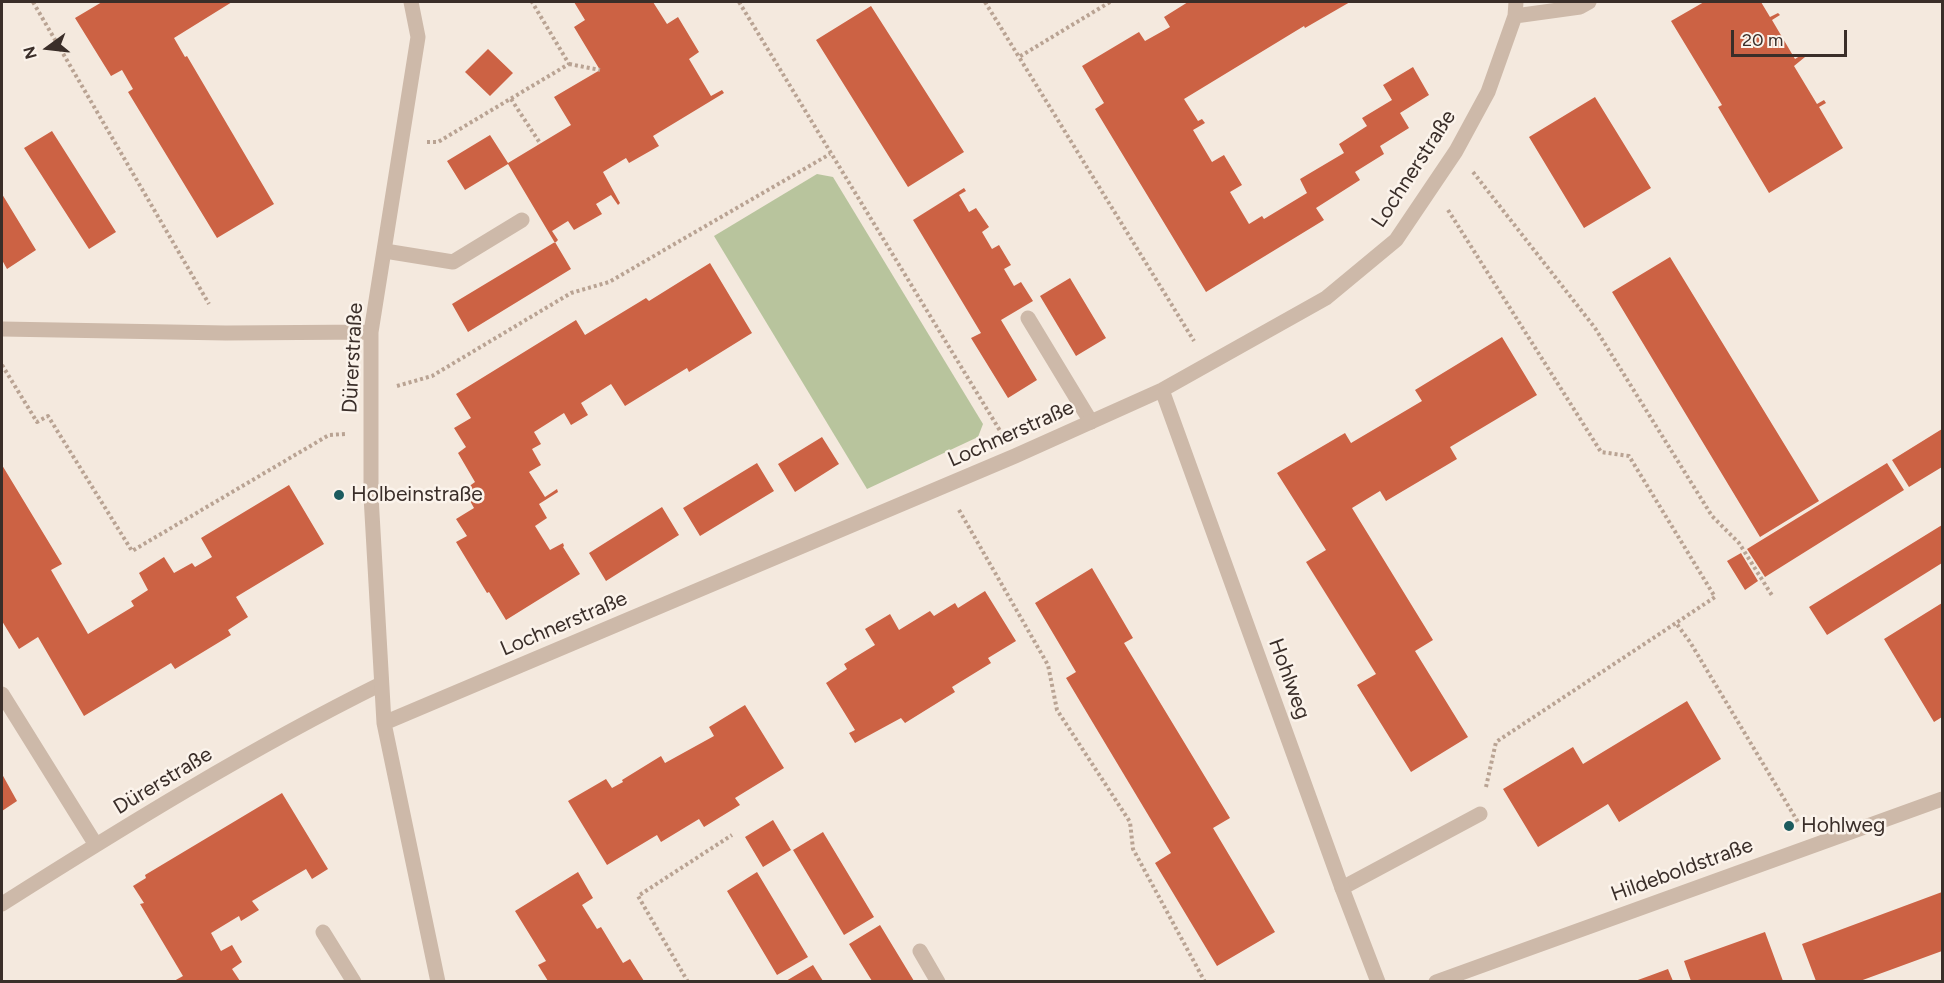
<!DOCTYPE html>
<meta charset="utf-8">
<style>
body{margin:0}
#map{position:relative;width:1944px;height:983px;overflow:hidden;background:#f4e9de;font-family:Figtree,sans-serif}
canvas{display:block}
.frame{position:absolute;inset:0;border:3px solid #3a2e29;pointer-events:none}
.north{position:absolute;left:18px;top:18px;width:60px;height:60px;-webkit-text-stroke:4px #fbf3eb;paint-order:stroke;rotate:255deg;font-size:16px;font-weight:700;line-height:24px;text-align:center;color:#3a2e29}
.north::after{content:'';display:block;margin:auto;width:21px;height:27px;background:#3a2e29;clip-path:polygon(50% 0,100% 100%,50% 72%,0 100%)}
.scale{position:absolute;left:1731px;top:30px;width:116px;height:27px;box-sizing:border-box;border:3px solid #3a2e29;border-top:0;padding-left:8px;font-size:18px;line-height:21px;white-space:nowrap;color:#3a2e29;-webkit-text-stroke:4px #fbf3eb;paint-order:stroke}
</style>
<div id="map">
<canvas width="1944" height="983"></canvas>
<div class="frame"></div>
<div class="north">N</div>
<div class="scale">20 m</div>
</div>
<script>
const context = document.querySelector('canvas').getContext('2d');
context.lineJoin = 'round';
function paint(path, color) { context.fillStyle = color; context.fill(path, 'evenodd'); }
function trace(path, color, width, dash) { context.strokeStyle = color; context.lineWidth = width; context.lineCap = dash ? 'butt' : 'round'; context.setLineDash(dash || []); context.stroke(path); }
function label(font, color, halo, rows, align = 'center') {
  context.font = font + ' Figtree,sans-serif'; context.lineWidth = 5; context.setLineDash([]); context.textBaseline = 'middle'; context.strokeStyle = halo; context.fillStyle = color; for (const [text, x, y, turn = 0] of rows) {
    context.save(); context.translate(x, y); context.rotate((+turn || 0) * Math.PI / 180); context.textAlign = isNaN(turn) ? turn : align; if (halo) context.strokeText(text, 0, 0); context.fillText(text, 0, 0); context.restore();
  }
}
paint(new Path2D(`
 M 817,174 L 833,177 L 983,424 L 978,437 L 867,489 L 714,236 Z`), '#b8c49d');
paint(new Path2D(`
 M 102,2 L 232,2 L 174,38 L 185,57 L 187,56 L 274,204 L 217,238 L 128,92 L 133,89 L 122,70 L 111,76 L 75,18 Z
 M 574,2 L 653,2 L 667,24 L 678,17 L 699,52 L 689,59 L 711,96 L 722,90 L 724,93 L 653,136 L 659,146 L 629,163 L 626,158 L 603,172 L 620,203 L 618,205 L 611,195 L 596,204 L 602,214 L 574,230 L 568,221 L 552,231 L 558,240 L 555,243 L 508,164 L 465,190 L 447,161 L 490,135 L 508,163 L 571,125 L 554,97 L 600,70 L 574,27 L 585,20 Z
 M 1188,2 L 1350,2 L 1305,28 L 1304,26 L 1184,99 L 1198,121 L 1202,119 L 1205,123 L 1193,130 L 1212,162 L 1224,155 L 1242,185 L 1230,192 L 1249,224 L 1262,216 L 1264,219 L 1307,193 L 1300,179 L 1344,153 L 1339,144 L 1367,126 L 1362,118 L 1392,100 L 1383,85 L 1413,67 L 1429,95 L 1400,113 L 1409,128 L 1380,146 L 1384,154 L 1355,172 L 1360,180 L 1316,208 L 1324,220 L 1206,292 L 1095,109 L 1104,103 L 1082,66 L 1139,32 L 1145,41 L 1170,27 L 1164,17 Z
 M 1704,2 L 1761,2 L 1770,17 L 1778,13 L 1780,15 L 1772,20 L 1795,59 L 1803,54 L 1805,57 L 1794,66 L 1817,104 L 1824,100 L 1826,103 L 1819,107 L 1843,148 L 1769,193 L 1718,107 L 1722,105 L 1671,21 Z
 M 871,6 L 964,152 L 908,187 L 816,40 Z
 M 488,49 L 513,73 L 490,96 L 465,72 Z
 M 1595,97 L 1651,188 L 1584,228 L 1529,137 Z
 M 52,131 L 116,232 L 89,249 L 24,148 Z
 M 964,188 L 966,191 L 959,195 L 969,212 L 976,208 L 989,227 L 982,232 L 992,249 L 999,245 L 1011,265 L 1004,269 L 1014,286 L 1021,282 L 1033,301 L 1001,320 L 1037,380 L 1008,398 L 971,338 L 981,333 L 913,220 Z
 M 2,194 L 36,250 L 7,269 L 2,260 Z
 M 555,242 L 571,269 L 468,332 L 452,304 Z
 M 1670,257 L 1819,501 L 1760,537 L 1612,292 Z
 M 710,263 L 752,333 L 689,372 L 687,368 L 625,406 L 611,384 L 581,403 L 588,415 L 571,425 L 564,413 L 534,432 L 541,444 L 532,449 L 541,465 L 529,472 L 545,497 L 557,489 L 558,492 L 539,504 L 547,518 L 535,526 L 550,550 L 563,543 L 564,546 L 563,547 L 580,574 L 506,620 L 489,592 L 487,593 L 456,542 L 467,536 L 456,519 L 474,508 L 464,490 L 475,482 L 458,453 L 466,447 L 454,428 L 471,418 L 456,394 L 576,320 L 585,335 L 646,298 L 649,301 Z
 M 1070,278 L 1106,338 L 1076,356 L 1040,296 Z
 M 1502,337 L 1537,395 L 1450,447 L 1457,459 L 1386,501 L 1380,491 L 1352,508 L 1433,640 L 1415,651 L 1468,737 L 1411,772 L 1357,685 L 1376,674 L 1306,562 L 1326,550 L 1277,473 L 1345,433 L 1351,443 L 1422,401 L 1415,390 Z
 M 1942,429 L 1942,467 L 1909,487 L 1892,460 Z
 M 822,437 L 839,464 L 795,492 L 778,464 Z
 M 757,463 L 774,491 L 700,536 L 683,508 Z
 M 1887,463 L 1904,490 L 1765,577 L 1747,549 Z
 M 2,465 L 62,564 L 51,570 L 88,634 L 134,606 L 131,601 L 148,590 L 139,573 L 164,557 L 174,573 L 192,563 L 195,567 L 212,557 L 201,538 L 289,485 L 324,544 L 236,597 L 248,617 L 228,630 L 231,635 L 175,669 L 171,663 L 84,716 L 38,637 L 19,649 L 2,621 L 2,601 L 3,599 L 2,596 Z
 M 662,507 L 679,535 L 606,581 L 589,553 Z
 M 1942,525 L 1942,563 L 1827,635 L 1809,607 Z
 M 1741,553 L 1758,581 L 1745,590 L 1727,561 Z
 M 1092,568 L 1133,638 L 1124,643 L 1230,818 L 1213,828 L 1275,932 L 1217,966 L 1155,863 L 1171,853 L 1066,678 L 1076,672 L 1035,603 Z
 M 985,591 L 1016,641 L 988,658 L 991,663 L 952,687 L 955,692 L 905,723 L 901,718 L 855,743 L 849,733 L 855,730 L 826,683 L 847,669 L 844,664 L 875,645 L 865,629 L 890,614 L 899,630 L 930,611 L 934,616 L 955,603 L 958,608 Z
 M 1942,603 L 1942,717 L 1934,722 L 1884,639 Z
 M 1687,701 L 1721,759 L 1619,822 L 1608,804 L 1538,847 L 1503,789 L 1573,747 L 1583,764 Z
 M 745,705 L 784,768 L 735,798 L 740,805 L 704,827 L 699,819 L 661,842 L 657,835 L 607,865 L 568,801 L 606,779 L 612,788 L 623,782 L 622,780 L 661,756 L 665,763 L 714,736 L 709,727 Z
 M 2,774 L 17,801 L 2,811 Z
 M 282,793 L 328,869 L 312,879 L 306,869 L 252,901 L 259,910 L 241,921 L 239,916 L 211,933 L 221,951 L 232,945 L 242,962 L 232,969 L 240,981 L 174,981 L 183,976 L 140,904 L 144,903 L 133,886 L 146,878 L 145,875 Z
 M 773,820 L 791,850 L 763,867 L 745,837 Z
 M 823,832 L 874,917 L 844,935 L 793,850 Z
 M 578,872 L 593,898 L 582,905 L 597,929 L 601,927 L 623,963 L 630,959 L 644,981 L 548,981 L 538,965 L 546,961 L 515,911 Z
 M 757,872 L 808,957 L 777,975 L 727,891 Z
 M 1942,892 L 1942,951 L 1860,981 L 1816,981 L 1802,944 Z
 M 880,925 L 914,981 L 872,981 L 849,944 Z
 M 1765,932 L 1783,981 L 1691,981 L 1684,961 Z
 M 813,965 L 823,981 L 786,981 Z
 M 1668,969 L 1673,981 L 1635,981 L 1649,976 Z`), '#cc6244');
trace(new Path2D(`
 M 33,2 L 209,304
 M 739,2 L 1002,434
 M 985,2 L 1019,57
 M 1110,2 L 1019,57 L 1194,341
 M 569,64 L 600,70
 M 511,99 L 540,143
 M 427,142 L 438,142 L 569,64 L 532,2
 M 1473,172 L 1595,328 L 1712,516 L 1739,543 L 1773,597
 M 1448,210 L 1601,452 L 1629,456 L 1715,597 L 1676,623
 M 2,365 L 37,422 L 48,416 L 132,551 L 329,435 L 345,434
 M 397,386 L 432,376 L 571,293 L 609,282 L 830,154
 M 959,510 L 1048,665 L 1057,710 L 1130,822 L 1133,849 L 1205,982
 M 1486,787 L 1496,742 L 1676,623 L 1690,642 L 1798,822
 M 688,982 L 638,896 L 732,835`), '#b9a393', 4, [3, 3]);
trace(new Path2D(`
 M 385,251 L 453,262 L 522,220
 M 1028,318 L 1091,422
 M 2,694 L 96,845
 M 1342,888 L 1480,814
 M 2,904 C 125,826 250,749 381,684
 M 323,932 L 354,982
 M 920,951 L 938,982`), '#cdb9a9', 15);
trace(new Path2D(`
 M 411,2 L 418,37 L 371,332 L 371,496 L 384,723 L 438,982
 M 1515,16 L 1580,7 L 1589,2
 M 2,329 L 226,333 L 371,332
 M 1162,390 L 1342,888 L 1378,982
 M 384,723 L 1015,456 L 1162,390 L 1326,298 L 1396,240 L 1456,151 L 1488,92 L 1515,16 L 1516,2
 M 1436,982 L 1942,799`), '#cdb9a9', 15);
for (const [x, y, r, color] of [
 [339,495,6,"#1c5b5e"],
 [1789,826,6,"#1c5b5e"]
]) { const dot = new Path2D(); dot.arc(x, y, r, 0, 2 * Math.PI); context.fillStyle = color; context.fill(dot); trace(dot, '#fbf3eb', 2); }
label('21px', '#3a2e29', '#fbf3eb', [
 ["Lochnerstraße",1414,169,-57],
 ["Dürerstraße",353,358,-87],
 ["Lochnerstraße",1011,434,-24],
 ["Lochnerstraße",564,624,-23],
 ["Hohlweg",1289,679,70],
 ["Dürerstraße",163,781,-31],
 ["Hildeboldstraße",1682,870,-20]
]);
label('21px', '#3a2e29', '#fbf3eb', [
 ["Holbeinstraße",351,495],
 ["Hohlweg",1801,826]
], 'left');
</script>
